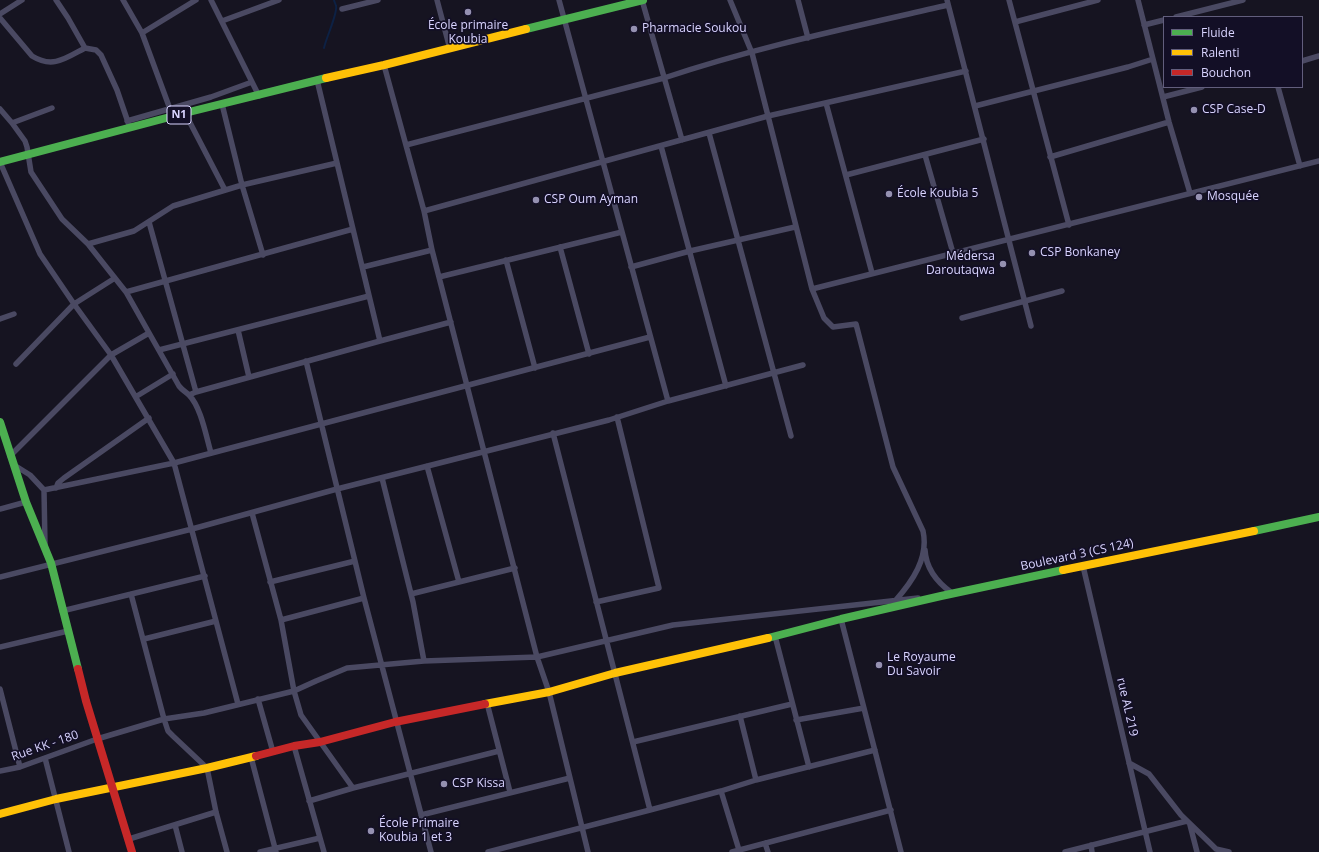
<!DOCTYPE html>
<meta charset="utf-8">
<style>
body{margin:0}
#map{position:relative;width:1319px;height:852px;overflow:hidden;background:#161421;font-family:"Open Sans",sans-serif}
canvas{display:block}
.legend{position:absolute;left:1163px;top:16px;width:140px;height:72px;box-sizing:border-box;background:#130f26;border:1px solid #625e7d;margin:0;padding:5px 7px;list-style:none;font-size:12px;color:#d9d4ff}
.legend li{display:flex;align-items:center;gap:8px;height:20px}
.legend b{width:20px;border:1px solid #625e7d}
</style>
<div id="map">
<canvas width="1319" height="852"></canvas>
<ul class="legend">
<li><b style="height:5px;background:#4caf50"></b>Fluide</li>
<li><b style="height:5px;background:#ffc107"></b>Ralenti</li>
<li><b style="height:5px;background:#c62828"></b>Bouchon</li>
</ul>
</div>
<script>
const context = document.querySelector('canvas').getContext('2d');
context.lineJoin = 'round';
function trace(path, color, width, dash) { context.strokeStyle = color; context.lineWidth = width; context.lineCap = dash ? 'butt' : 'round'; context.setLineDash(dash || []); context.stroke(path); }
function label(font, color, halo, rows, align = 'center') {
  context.font = font + ' "Open Sans",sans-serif'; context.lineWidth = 3.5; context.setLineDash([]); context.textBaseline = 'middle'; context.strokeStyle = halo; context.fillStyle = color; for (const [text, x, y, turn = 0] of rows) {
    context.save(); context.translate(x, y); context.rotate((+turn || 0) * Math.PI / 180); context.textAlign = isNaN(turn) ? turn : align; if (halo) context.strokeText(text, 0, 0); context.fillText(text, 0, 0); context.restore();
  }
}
trace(new Path2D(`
 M 324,48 C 326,38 338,13 336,6 C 336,5 334,1 334,0`), '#0d2144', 2);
trace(new Path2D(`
 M 56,0 L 68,18 L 85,48 L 96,50 L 101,55 L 117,90 L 130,128
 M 123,0 L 142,33 L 170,109
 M 211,0 L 259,96
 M 437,0 L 450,49
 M 559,0 L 668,401
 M 642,0 L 682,140
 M 730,0 L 752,53 L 812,289 L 824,318 L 833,327 L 856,324 L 893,467 L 923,531 C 929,558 912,582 895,601
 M 798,0 L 808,38
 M 947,0 L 1031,326
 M 1009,0 L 1069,225
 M 1138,0 L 1169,122 L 1190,193
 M 342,9 L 378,0
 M 0,14 L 22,0
 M 1176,17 L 1243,0
 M 0,18 L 32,56 C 53,69 66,58 85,48
 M 222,21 L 279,0
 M 1015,22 L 1098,0
 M 1144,25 L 1164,20
 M 142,33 L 196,0
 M 1302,61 L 1319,56
 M 384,65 L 424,211 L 432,250 L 537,657 L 549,692 L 588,852
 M 317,80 L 380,341 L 451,322
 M 1278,87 L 1300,166
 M 1163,97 L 1202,87
 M 826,103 L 872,273
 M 222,104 L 242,185 L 263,255
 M 975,106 L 1128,67 L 1153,59
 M 0,109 L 12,123 L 25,141 L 27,147 L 31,172 L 62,219 L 88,244 L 126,292 L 179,386 C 182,390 186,392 189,395 C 201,407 206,436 211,453
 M 185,113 L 225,190
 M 127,121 L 211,97 L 252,82
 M 12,123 L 52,108
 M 709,133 L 791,436
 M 406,145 L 664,78 C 756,47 853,27 948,5
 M 661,146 L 726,386
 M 925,155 L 953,253
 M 1050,157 L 1169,122
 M 0,162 L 40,254 L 74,304 L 111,355 L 174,463 L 238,704
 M 846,175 L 984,139
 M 424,211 L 768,116 L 966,71
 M 149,222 L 196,392
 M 88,244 L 134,231 L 173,206 L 242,185 L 337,163
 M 560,247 L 589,354
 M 506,260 L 535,368
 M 363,267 L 432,250
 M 631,267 L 690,251 L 795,227
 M 439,277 L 622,232
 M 812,289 L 1319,161
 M 126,292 L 353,229
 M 962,318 L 1062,291
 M 0,319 L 14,314
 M 238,330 L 249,377
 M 159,350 L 369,296
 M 306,361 L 364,598 L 431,852
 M 16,364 L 74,304 L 115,278
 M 189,395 L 196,392 L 380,341
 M 137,396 L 173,374
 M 553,433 L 650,810
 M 10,456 L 111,355 L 149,333
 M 14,465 L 30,475 L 44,490 L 174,463 L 650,337
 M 427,466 L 459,582
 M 382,478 L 413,602 L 424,661
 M 56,488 L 58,483 L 64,478 L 149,418
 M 44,490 L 45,545
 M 0,509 L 26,502
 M 252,513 L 281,620 L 294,691 L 301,715 L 353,788
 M 925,550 C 926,569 938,583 952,593
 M 1083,566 L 1150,852
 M 0,577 L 192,529 L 337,489 L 609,420 L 668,401 L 803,365
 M 270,582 L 355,561
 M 131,594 L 164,719 L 168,731 L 173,736 L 207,768 L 216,812 L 227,852
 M 411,594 L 515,568
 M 596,602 L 659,588 L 617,417
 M 62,611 L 205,576
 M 841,619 L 901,852
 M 281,620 L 364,598
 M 775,636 L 809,767
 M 144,639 L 216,621
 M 0,647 L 68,631
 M 0,689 L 20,767
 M 258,699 L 273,752
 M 487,703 L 510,792
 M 740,716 L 756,780
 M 796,720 L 864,708
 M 633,742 L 792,704
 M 294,746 L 324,852
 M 251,757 L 276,852
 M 45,758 L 69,852
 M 1129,763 L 1149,774 L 1181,815 L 1212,845 L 1216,849 L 1229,852
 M 0,771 L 20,767 L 97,739 L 164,719 L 204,713 L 294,691 L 316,681 L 347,668 L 424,661 L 537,657 L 673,625 L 918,598
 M 721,791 L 739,850
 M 309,801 L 353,788 L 499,751
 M 421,815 L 570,778
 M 175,825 L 182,852
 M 1190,825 L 1197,852
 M 129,839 L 216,812
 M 765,843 L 768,852
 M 1091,845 L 1092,852
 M 260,852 L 320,838
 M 488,852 L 650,810 L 721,791 L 756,780 L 875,750
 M 732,852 L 891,810
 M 1065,852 L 1187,821`), '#4a4962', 5.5);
trace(new Path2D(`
 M 526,29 L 643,0
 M 0,162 L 185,113 L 326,78
 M 0,422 L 26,502 L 51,563 L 78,669
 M 1254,531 L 1319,517
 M 768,638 L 841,619 L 941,596 L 1063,570`), '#4caf50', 8);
trace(new Path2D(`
 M 326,78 L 384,65 L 526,29
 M 1063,570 L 1254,531
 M 485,704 L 549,692 L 615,673 L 768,638
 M 0,814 L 56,799 L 207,768 L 256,756`), '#ffc107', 8);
trace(new Path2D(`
 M 78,669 L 86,701 L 132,852
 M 256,756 L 294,746 L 320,742 L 395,722 L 485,704`), '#c62828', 8);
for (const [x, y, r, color] of [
 [468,12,4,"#9591b1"],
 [634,29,4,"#9591b1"],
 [1194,110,4,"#9591b1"],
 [889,194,4,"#9591b1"],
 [1199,197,4,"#9591b1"],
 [536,200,4,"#9591b1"],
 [1032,253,4,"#9591b1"],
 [1003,264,4,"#9591b1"],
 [879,665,4,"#9591b1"],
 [444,784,4,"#9591b1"],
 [371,831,4,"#9591b1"]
]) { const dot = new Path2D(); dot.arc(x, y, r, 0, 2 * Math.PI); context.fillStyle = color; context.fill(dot); trace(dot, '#130f26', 1.5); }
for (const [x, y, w] of [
 [179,115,24]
]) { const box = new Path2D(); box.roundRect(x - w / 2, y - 9, w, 18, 3); context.fillStyle = '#130f26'; context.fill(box); trace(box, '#d9d4ff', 1); }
label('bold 11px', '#d9d4ff', null, [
 ["N1",179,115]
]);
label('12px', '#d9d4ff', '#130f26', [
 ["École primaire",468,26,"center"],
 ["Koubia",468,40,"center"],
 ["Pharmacie Soukou",642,29],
 ["CSP Case-D",1202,110],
 ["École Koubia 5",897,194],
 ["Mosquée",1207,197],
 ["CSP Oum Ayman",544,200],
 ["CSP Bonkaney",1040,253],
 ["Médersa",995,257,"right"],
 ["Daroutaqwa",995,271,"right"],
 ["Le Royaume",887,658],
 ["Du Savoir",887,672],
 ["CSP Kissa",452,784],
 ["École Primaire",379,824],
 ["Koubia 1 et 3",379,838]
], 'left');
label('12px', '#d9d4ff', '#130f26', [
 ["Boulevard 3 (CS 124)",1077,555,-12],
 ["rue AL 219",1127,707,77],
 ["Rue KK - 180",45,746,-19]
]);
</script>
